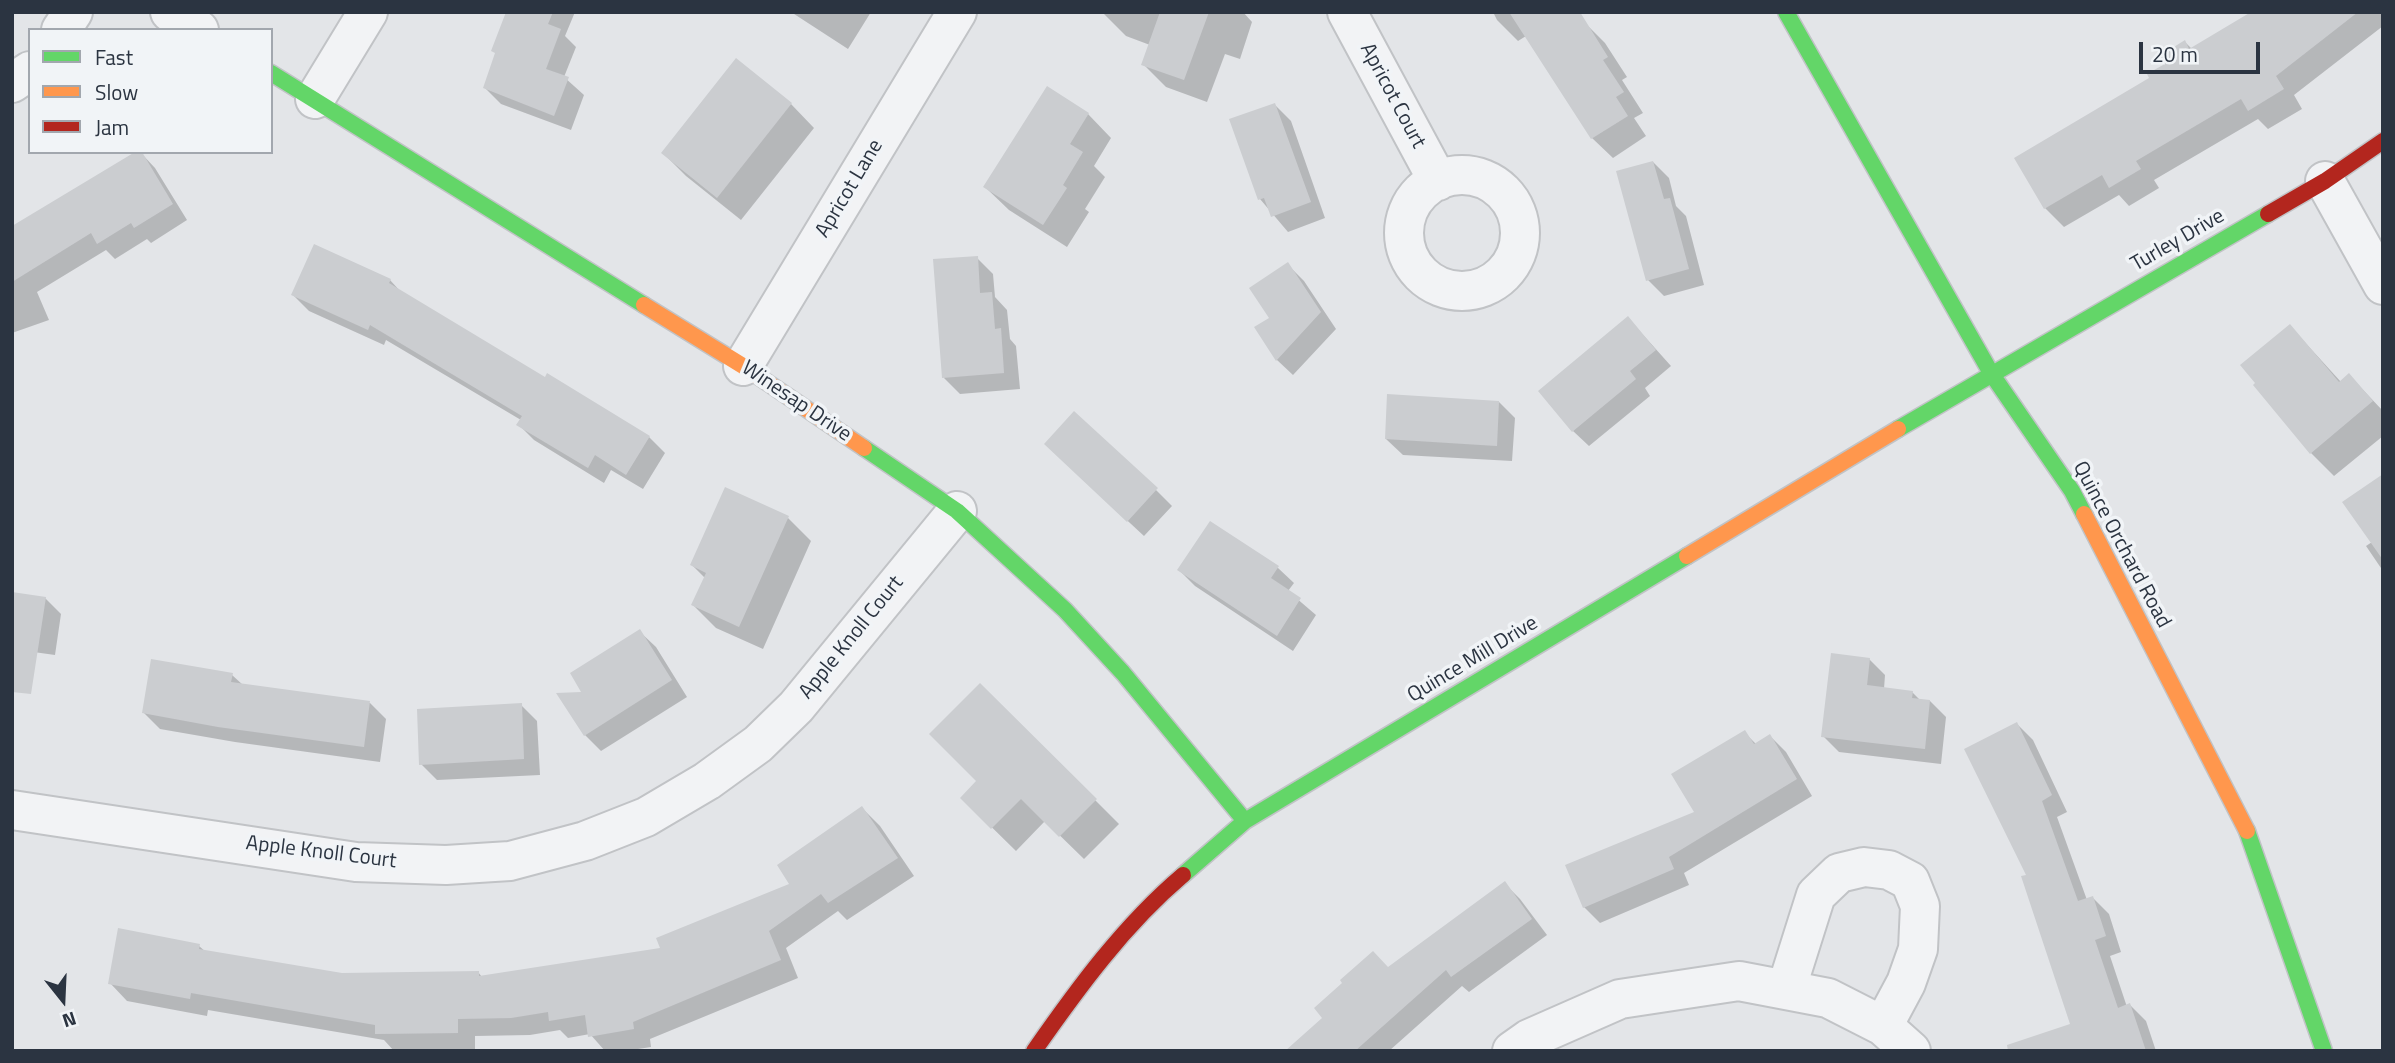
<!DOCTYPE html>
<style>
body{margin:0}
#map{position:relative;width:2395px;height:1063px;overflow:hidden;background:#e3e5e8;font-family:"Titillium Web",sans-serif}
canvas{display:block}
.frame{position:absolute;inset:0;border:14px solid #2b3441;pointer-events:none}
.legend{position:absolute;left:28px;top:28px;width:245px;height:126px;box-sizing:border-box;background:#f1f4f7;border:2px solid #a2a7ae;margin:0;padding:9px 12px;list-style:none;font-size:21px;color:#2b3441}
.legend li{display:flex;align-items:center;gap:14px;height:35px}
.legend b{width:35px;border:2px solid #a2a7ae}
.north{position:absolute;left:28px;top:965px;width:70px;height:70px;-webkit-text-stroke:5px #f1f4f7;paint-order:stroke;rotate:162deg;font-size:19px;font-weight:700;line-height:28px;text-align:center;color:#2b3441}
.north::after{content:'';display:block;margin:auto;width:24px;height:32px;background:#2b3441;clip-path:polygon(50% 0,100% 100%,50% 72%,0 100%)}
.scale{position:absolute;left:2139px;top:42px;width:121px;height:32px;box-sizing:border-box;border:4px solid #2b3441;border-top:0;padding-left:9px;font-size:21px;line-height:24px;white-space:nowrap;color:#2b3441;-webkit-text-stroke:5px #f1f4f7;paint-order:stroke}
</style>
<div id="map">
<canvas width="2395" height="1063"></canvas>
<div class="frame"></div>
<ul class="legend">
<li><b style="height:9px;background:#63d668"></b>Fast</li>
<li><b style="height:9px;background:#ff974d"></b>Slow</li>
<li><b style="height:9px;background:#b3261e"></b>Jam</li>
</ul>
<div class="north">N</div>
<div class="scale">20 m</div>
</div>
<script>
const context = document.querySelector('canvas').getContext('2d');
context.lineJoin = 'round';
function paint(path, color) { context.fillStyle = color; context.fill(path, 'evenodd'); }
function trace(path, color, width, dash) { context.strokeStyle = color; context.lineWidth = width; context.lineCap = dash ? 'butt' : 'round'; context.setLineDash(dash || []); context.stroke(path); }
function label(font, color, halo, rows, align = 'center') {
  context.font = font + ' "Titillium Web",sans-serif'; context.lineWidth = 7; context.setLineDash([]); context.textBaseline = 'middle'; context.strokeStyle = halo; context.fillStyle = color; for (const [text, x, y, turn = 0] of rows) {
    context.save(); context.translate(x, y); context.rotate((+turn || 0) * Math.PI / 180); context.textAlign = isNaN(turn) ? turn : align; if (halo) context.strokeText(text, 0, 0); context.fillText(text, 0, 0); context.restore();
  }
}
paint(new Path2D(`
 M 508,12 L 575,12 L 565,36 L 576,47 L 564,77 L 584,95 L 571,130 L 501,104 L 485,88 Z
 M 791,12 L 871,12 L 848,49 Z
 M 1102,12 L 1243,12 L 1252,22 L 1240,59 L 1225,54 L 1207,102 L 1166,87 L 1143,64 L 1150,45 L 1126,36 Z
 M 1493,12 L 1555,12 L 1585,23 L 1605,43 L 1627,77 L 1622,80 L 1643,113 L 1634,118 L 1646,136 L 1613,158 L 1592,138 L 1526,36 L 1518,41 L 1497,20 Z
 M 2254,12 L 2383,12 L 2383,26 L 2294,95 L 2302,109 L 2268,129 L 2258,119 L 2154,180 L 2159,188 L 2129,206 L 2119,195 L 2064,227 L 2045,208 L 2152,79 L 2185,42 L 2192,49 Z
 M 791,104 L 814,128 L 741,220 L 686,176 L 663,153 Z
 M 1275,105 L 1291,121 L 1325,218 L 1288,232 L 1260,199 Z
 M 1088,114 L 1111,138 L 1094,166 L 1105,177 L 1085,209 L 1089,212 L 1067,247 L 1009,210 L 985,187 Z
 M 140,152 L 155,168 L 187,220 L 151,243 L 147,239 L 115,259 L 106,250 L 37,292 L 49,320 L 12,333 L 12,237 Z
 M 1653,162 L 1669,178 L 1676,206 L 1686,216 L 1704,285 L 1664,296 L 1648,280 Z
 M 977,258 L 993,274 L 995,297 L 1007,310 L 1010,339 L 1016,346 L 1020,389 L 960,394 L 944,378 Z
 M 1288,265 L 1304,281 L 1336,329 L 1293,375 L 1277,360 L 1256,328 L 1271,318 Z
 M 390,280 L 401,292 L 546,379 L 649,437 L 665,453 L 643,489 L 611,470 L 604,483 L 534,440 L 518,424 L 521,420 L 386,340 L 384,345 L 309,311 L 293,295 Z
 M 1628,318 L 1671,366 L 1645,388 L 1650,396 L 1589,446 L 1573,431 Z
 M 2290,326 L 2341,382 L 2349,375 L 2383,411 L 2383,436 L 2334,476 L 2311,453 Z
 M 1499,402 L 1515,418 L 1512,461 L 1403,455 L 1386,439 Z
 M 1062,460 L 1156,490 L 1172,506 L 1144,536 Z
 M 2383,476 L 2383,571 L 2366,546 L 2372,542 Z
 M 788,518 L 811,541 L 763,649 L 716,628 L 693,605 L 705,578 L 692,565 Z
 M 1278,568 L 1294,583 L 1288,591 L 1316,615 L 1293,651 L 1195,586 L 1179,570 Z
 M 45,598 L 61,614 L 55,655 L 12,649 Z
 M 640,632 L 656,647 L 687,697 L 601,751 L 585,735 L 584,693 Z
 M 1869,659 L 1885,675 L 1884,689 L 1912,692 L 1920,700 L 1930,701 L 1946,717 L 1941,764 L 1839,752 L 1823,736 Z
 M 232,675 L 243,685 L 370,703 L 386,719 L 380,762 L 235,742 L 160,729 L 144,713 Z
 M 980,685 L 1119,824 L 1084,859 L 1045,821 L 1016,851 L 962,798 L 979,781 Z
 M 521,705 L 537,721 L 540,775 L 437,780 L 421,764 Z
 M 2017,724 L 2033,740 L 2067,812 L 2057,817 L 2087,900 L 2093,898 L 2109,914 L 2121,952 L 2110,956 L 2127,1007 L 2130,1005 L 2146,1021 L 2156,1051 L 2071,1051 L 2072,1025 L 2029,876 Z
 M 1745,733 L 1757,745 L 1770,736 L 1786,752 L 1812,796 L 1684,873 L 1689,885 L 1600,923 L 1584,907 L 1697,813 Z
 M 862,808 L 880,826 L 914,876 L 847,920 L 838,911 L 786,948 L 798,978 L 650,1039 L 651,1047 L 625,1051 L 605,1051 L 590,1034 L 568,1038 L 560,1030 L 530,1035 L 475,1036 L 475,1050 L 394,1051 L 384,1040 L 208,1010 L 207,1016 L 127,1001 L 110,983 L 199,946 L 206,952 L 342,975 L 478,972 L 482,977 L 663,949 L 792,884 Z
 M 1504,883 L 1520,899 L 1547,935 L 1469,992 L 1462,986 L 1389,1051 L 1288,1051 L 1388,968 Z`), '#0003');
paint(new Path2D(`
 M 506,12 L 553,12 L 548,24 L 561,29 L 546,69 L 569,77 L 554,116 L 483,88 L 495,53 L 491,51 Z
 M 1160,12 L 1209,12 L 1184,80 L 1141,65 Z
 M 1509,12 L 1580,12 L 1608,57 L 1603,60 L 1624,92 L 1616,97 L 1628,116 L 1591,139 Z
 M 2251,12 L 2358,12 L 2276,76 L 2284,89 L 2248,111 L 2241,99 L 2136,161 L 2141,169 L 2109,188 L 2102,175 L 2044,209 L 2014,158 L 2149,78 L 2147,74 L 2163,65 L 2158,57 L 2185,40 L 2189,49 Z
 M 736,58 L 792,103 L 717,198 L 661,153 Z
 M 1047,86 L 1089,113 L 1070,144 L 1083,152 L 1063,185 L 1067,188 L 1043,225 L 983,187 Z
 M 1275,103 L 1311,202 L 1271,217 L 1264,198 L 1258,200 L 1229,119 Z
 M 135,152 L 142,152 L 173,204 L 134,228 L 131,223 L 97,244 L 91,233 L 12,282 L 12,226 Z
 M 1653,161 L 1664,199 L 1670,198 L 1689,269 L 1646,281 L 1616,171 Z
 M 314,244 L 391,279 L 389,283 L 545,377 L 547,373 L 650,436 L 626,475 L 595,455 L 588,468 L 516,425 L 522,416 L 370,325 L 368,330 L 291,295 Z
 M 978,256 L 980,293 L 992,292 L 995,329 L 1001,328 L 1004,373 L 942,378 L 933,259 Z
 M 1288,262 L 1321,312 L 1276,361 L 1254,327 L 1269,318 L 1249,288 Z
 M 1628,316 L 1656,350 L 1630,371 L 1636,379 L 1572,432 L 1538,391 Z
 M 2290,324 L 2339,382 L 2349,373 L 2373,401 L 2310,454 L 2253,385 L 2255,383 L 2240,365 Z
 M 1387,394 L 1499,401 L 1497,446 L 1385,439 Z
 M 1074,411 L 1158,488 L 1127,522 L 1044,444 Z
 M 2383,474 L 2383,560 L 2342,502 Z
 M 725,487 L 789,516 L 739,627 L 691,605 L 706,573 L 690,565 Z
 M 1210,521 L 1279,566 L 1271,578 L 1301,598 L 1277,636 L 1177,570 Z
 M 12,592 L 46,597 L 31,694 L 12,692 Z
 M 640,629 L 672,680 L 584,736 L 556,693 L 581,692 L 570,673 Z
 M 1831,653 L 1870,658 L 1867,685 L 1913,691 L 1912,698 L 1930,700 L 1925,749 L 1821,737 Z
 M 151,659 L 233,673 L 231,682 L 370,701 L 364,747 L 218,727 L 142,713 Z
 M 980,683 L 1097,799 L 1059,837 L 1021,799 L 991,829 L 960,798 L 976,781 L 929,734 Z
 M 522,703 L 524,759 L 419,765 L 417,709 Z
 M 2017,722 L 2052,795 L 2042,801 L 2078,901 L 2093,896 L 2106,936 L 2095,940 L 2118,1008 L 2130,1003 L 2146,1051 L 2008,1051 L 2007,1045 L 2070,1024 L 2021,876 L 2026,875 L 1964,749 Z
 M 1745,730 L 1754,744 L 1770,734 L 1797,779 L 1669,857 L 1674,869 L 1583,908 L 1565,865 L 1694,812 L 1671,774 Z
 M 862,806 L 898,858 L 828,903 L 821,894 L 769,931 L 781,960 L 633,1022 L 634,1029 L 588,1037 L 585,1015 L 549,1021 L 548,1012 L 511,1018 L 458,1019 L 458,1033 L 375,1034 L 375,1025 L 191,993 L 190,999 L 108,984 L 118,928 L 200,944 L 199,949 L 342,973 L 479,971 L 479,976 L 660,948 L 656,938 L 789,884 L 777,865 Z
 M 1505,881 L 1532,919 L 1451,977 L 1446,970 L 1355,1051 L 1285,1051 L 1322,1018 L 1314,1008 L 1342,983 L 1340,980 L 1373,951 L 1388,967 Z`), '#cbcdd0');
const street = new Path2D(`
 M 170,12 L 199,30
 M 1347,12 L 1438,181
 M 61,30 L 73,12
 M 12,83 L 30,71
 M 315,99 L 368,12
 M1404 233a58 58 0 1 1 116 0a58 58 0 1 1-116 0Z
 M 2325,181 L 2383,285
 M 743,366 L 957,12
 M 12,810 L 356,862 L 446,865 L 510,861 L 585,841 L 646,817 L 707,781 L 758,744 L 796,707 L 957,511
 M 1786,990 L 1816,895 L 1839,873 L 1864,867 L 1889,870 L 1910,881 L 1920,906 L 1918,949 L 1906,983 L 1883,1026
 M 1512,1051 L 1529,1039 L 1620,999 L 1739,981 L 1828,998 L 1883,1026 L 1911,1051`);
const fast = new Path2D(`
 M 1786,12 L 1991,373 L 2072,491 L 2084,514
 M 271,73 L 644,305
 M 1898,429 L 2268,214
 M 864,448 L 957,511 L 1065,610 L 1123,673 L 1245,821
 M 2247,831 L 2324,1051
 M 1183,875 L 1245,821 L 1687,556`);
const slow = new Path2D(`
 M 644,305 L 743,366 L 864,448
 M 2084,514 L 2247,831
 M 1687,556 L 1898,429`);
const jam = new Path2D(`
 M 2268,214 L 2325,181 L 2383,141
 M 1034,1051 C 1078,988 1124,925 1183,875`);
trace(street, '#c1c3c6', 42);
trace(fast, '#c1c3c6', 19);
trace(slow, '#c1c3c6', 19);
trace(jam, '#c1c3c6', 19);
trace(street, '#f2f3f5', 38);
trace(fast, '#63d668', 16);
trace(slow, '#ff974d', 16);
trace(jam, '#b3261e', 16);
label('21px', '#2b3441', '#f1f4f7', [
 ["Apricot Court",1392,96,62],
 ["Apricot Lane",850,189,-59],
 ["Turley Drive",2178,241,-30],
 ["Winesap Drive",796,402,34],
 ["Quince Orchard Road",2121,545,62],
 ["Apple Knoll Court",852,638,-51],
 ["Quince Mill Drive",1473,660,-31],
 ["Apple Knoll Court",321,853,7]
]);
</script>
